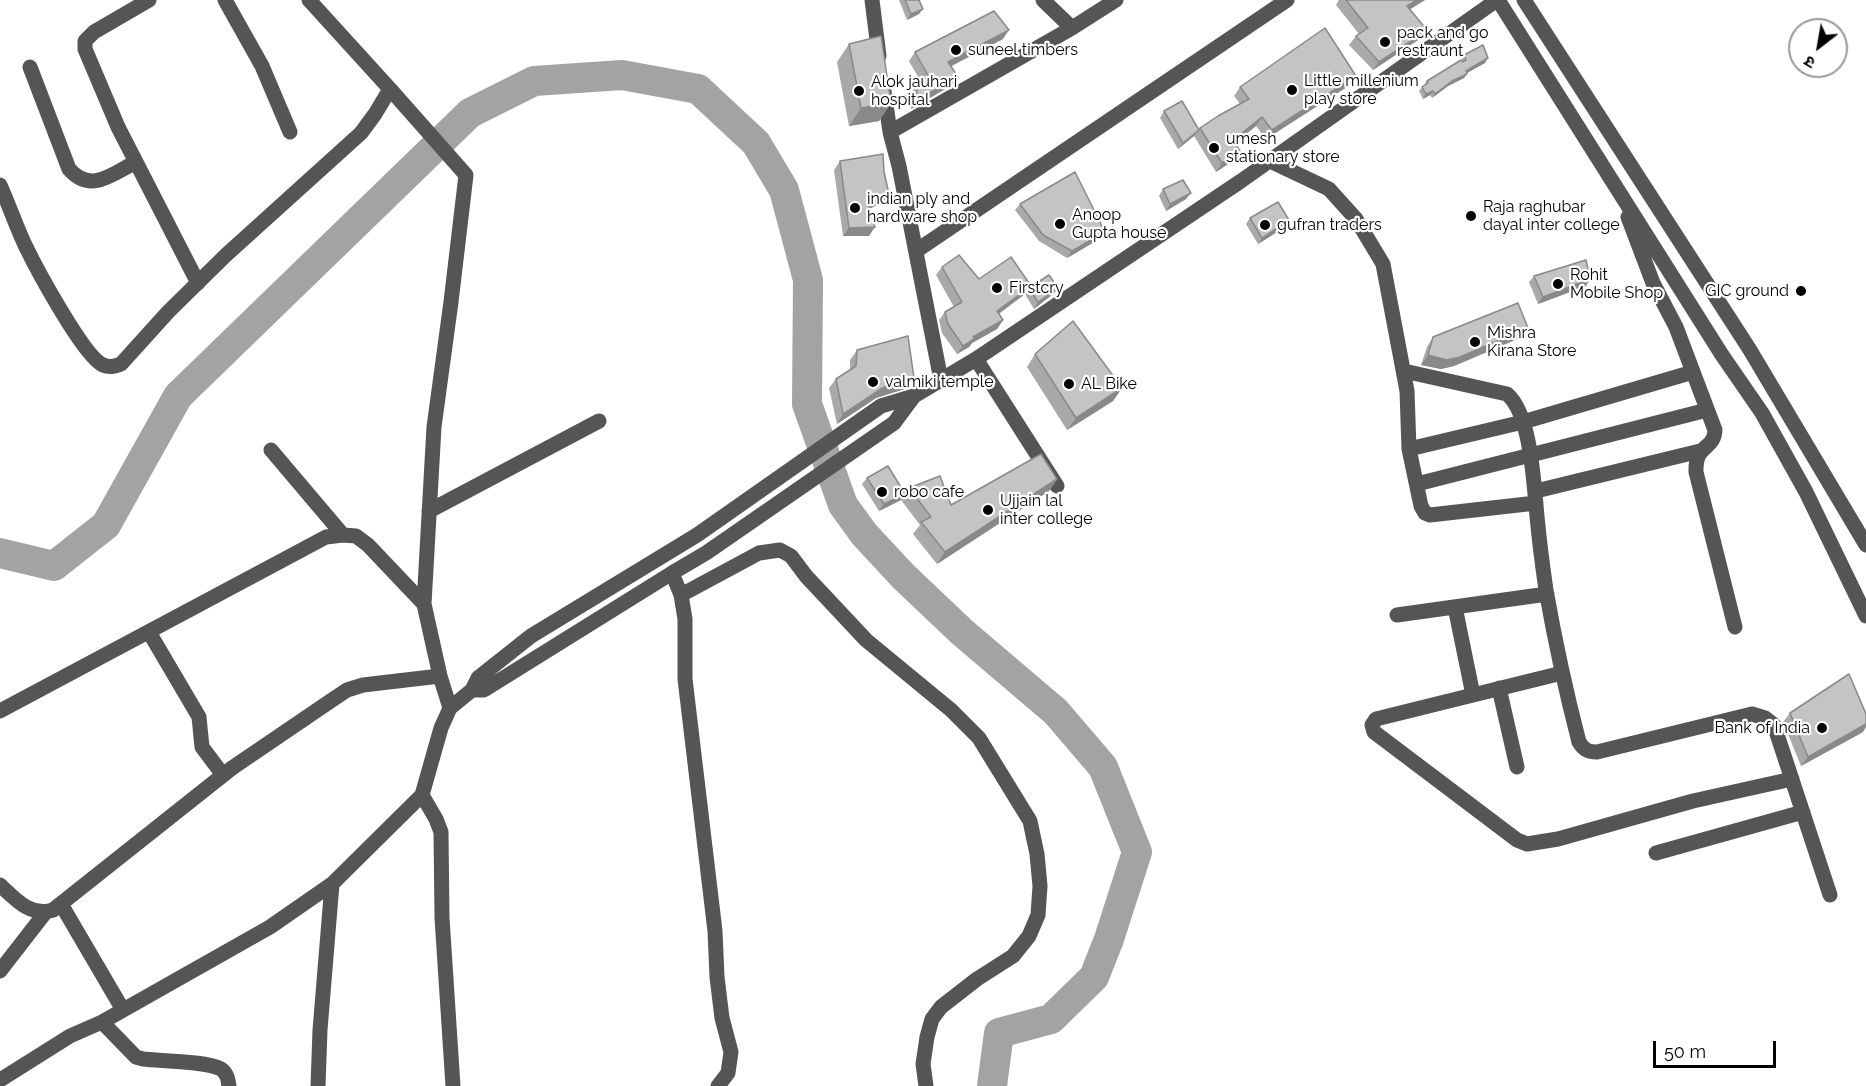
<!DOCTYPE html>
<meta charset="utf-8">
<style>
body{margin:0}
#map{position:relative;width:1866px;height:1086px;overflow:hidden;background:#fff;font-family:Raleway,"Noto Sans Devanagari",sans-serif}
canvas{display:block}
.north{position:absolute;left:1788px;top:18px;width:60px;height:60px;box-sizing:border-box;background:#fff;border:2px solid #999;border-radius:50%;rotate:211deg;font-size:16px;font-weight:700;line-height:24px;text-align:center;color:#000}
.north::after{content:'';display:block;margin:auto;width:21px;height:27px;background:#000;clip-path:polygon(50% 0,100% 100%,50% 72%,0 100%)}
.scale{position:absolute;left:1653px;top:1041px;width:123px;height:27px;box-sizing:border-box;border:3px solid #000;border-top:0;padding-left:8px;font-size:18px;line-height:21px;white-space:nowrap;color:#000;-webkit-text-stroke:4px #fff;paint-order:stroke}
</style>
<div id="map">
<canvas width="1866" height="1086"></canvas>
<div class="north">उ</div>
<div class="scale">50 m</div>
</div>
<script>
const context = document.querySelector('canvas').getContext('2d');
context.lineJoin = 'round';
function trace(path, color, width, dash) { context.strokeStyle = color; context.lineWidth = width; context.lineCap = dash ? 'butt' : 'round'; context.setLineDash(dash || []); context.stroke(path); }
function paint(path, color) { context.fillStyle = color; context.fill(path, 'evenodd'); }
function label(font, color, halo, rows, align = 'center') {
  context.font = font + ' Raleway,sans-serif'; context.lineWidth = 4.5; context.setLineDash([]); context.textBaseline = 'middle'; context.strokeStyle = halo; context.fillStyle = color; for (const [text, x, y, turn = 0] of rows) {
    context.save(); context.translate(x, y); context.rotate((+turn || 0) * Math.PI / 180); context.textAlign = isNaN(turn) ? turn : align; if (halo) context.strokeText(text, 0, 0); context.fillText(text, 0, 0); context.restore();
  }
}
trace(new Path2D(`
 M 0,553 L 54,566 L 106,525 L 178,396 L 470,113 L 534,81 L 622,75 L 698,89 L 756,143 L 784,190 L 808,280 L 807,404 L 843,505 L 864,534 L 903,576 L 962,632 L 1056,712 L 1103,767 L 1137,852 L 1109,939 L 1094,977 L 1051,1019 L 999,1033 L 992,1086`), '#a3a3a3', 30);
trace(new Path2D(`
 M 149,0 L 94,32 L 85,41 L 85,49 L 118,127 L 198,283
 M 225,0 L 262,66 L 290,132
 M 872,0 L 879,56
 M 1043,0 L 1072,28
 M 1498,0 L 1722,355 L 1762,413 L 1806,492 L 1866,616
 M 1524,0 L 1750,350 L 1866,545
 M 30,67 L 69,169 C 91,194 112,174 136,162
 M 390,89 L 466,175 L 451,302 L 434,427 L 424,604
 M 884,91 L 890,132 L 899,166 L 941,380
 M 890,132 L 1072,28 L 1116,0
 M 1270,161 L 1329,189 L 1356,219 L 1383,264 L 1407,391 L 1409,449 L 1421,506 L 1425,513 L 1430,515 L 1536,503
 M 0,185 C 9,205 16,226 25,245 C 36,268 84,357 103,365 C 110,368 115,366 121,364 L 168,312 L 226,255 L 361,133 L 375,114 L 390,89 L 309,0
 M 1628,217 L 1653,283 L 1676,327 L 1715,430 C 1714,451 1695,443 1696,472 L 1735,627
 M 916,251 L 1287,0
 M 976,359 L 1057,486
 M 1404,371 L 1507,394 C 1533,416 1534,494 1538,526 C 1540,547 1543,569 1546,590 C 1555,641 1566,692 1579,742 C 1584,750 1588,752 1597,752 L 1752,714 L 1765,718 L 1774,725 L 1830,895
 M 1409,449 L 1523,422 L 1693,372
 M 271,450 L 343,535
 M 1417,484 L 1707,410
 M 1536,491 L 1700,451
 M 429,511 L 599,421
 M 672,573 L 681,595 L 685,619 L 685,679 L 715,931 L 717,977 L 722,1018 L 731,1052 L 728,1073 L 718,1086
 M 681,595 L 759,553 L 780,550 L 791,556 L 806,576 L 866,640 L 951,710 L 979,738 L 1030,821 L 1037,854 L 1040,886 L 1038,915 L 1029,936 L 1013,956 L 977,979 L 941,1007 L 932,1019 L 927,1037 L 923,1064 L 926,1086
 M 1455,607 L 1473,695
 M 1397,615 L 1547,594
 M 149,632 L 199,717 L 202,747 L 223,775
 M 1562,673 L 1376,719 L 1372,725 L 1374,732 L 1517,840 L 1527,844 L 1558,839 L 1693,801 L 1792,779
 M 1499,688 L 1517,767
 M 472,690 L 484,690 L 672,573 L 706,553 L 894,423 L 914,396
 M 0,711 L 326,537 L 343,535 L 356,536 L 368,545 L 424,604 L 440,676 L 450,708
 M 422,795 L 436,819 L 441,832 L 442,918 L 453,1086
 M 1656,853 L 1803,812
 M 0,885 C 15,899 30,917 53,910 L 232,768 L 332,700 L 347,690 L 363,685 L 440,676
 M 61,904 L 123,1010
 M 0,971 L 45,913
 M 102,1022 L 136,1057 L 143,1059 C 160,1061 207,1061 221,1069 C 227,1073 228,1079 229,1086
 M 0,1080 L 70,1036 L 102,1022 L 270,927 L 332,884 L 422,795 L 441,728 L 450,708 L 472,690 L 478,678 L 531,636 L 697,535 L 881,406 L 914,396 L 976,359 L 1241,181 L 1497,0
 M 318,1086 L 320,1030 L 332,884`), '#555', 15);
paint(new Path2D(`
 M 899,0 L 919,0 L 919,14 L 907,20 Z
 M 1339,0 L 1425,0 L 1410,9 L 1427,30 L 1421,38 L 1373,70 L 1349,45 L 1356,36 L 1359,34 L 1336,5 Z
 M 1003,39 L 951,66 L 958,77 L 952,85 L 911,109 L 911,93 L 917,84 L 921,82 L 909,61 L 915,52 Z
 M 849,44 L 891,103 L 879,121 L 849,126 L 837,62 Z
 M 1464,55 L 1485,63 L 1467,73 L 1464,78 L 1448,86 L 1432,98 L 1430,95 L 1423,99 L 1419,91 L 1427,81 L 1461,61 Z
 M 1350,85 L 1266,139 L 1256,126 L 1235,143 L 1234,160 L 1216,172 L 1194,136 L 1178,149 L 1160,118 L 1164,111 L 1199,130 L 1200,128 L 1240,104 L 1234,96 L 1240,87 Z
 M 840,161 L 884,172 L 889,194 L 883,202 L 869,209 L 869,236 L 843,236 L 834,170 Z
 M 1163,189 L 1191,193 L 1186,199 L 1166,211 L 1159,196 Z
 M 1020,204 L 1105,232 L 1101,238 L 1067,258 L 1039,241 L 1015,210 Z
 M 1250,218 L 1285,227 L 1258,244 L 1246,224 Z
 M 942,267 L 979,279 L 1029,288 L 1058,288 L 1053,294 L 1034,309 L 1025,294 L 999,314 L 1003,320 L 997,329 L 972,343 L 969,347 L 957,354 L 942,333 L 939,320 L 945,312 L 954,307 L 936,275 Z
 M 1534,276 L 1586,286 L 1538,304 L 1529,282 Z
 M 1528,328 L 1522,337 L 1454,366 L 1441,369 L 1421,365 L 1427,347 L 1433,337 Z
 M 857,350 L 914,378 L 908,388 L 876,398 L 837,424 L 829,388 L 836,379 L 850,370 L 850,360 Z
 M 1035,354 L 1122,388 L 1113,401 L 1067,430 L 1027,367 Z
 M 867,478 L 905,494 L 909,488 L 951,505 L 1057,479 L 1049,491 L 937,564 L 913,534 L 920,525 L 901,500 L 879,511 L 862,484 Z
 M 1790,713 L 1863,732 L 1801,766 L 1783,722 Z`), '#a9a9a9');
paint(new Path2D(`
 M 1417,0 L 1425,0 L 1401,15 L 1407,6 Z
 M 923,9 L 919,14 L 907,20 L 911,14 Z
 M 1009,30 L 1003,39 L 942,71 L 948,62 Z
 M 1427,30 L 1421,38 L 1373,70 L 1379,62 Z
 M 1488,58 L 1485,63 L 1463,75 L 1466,71 Z
 M 1467,74 L 1464,78 L 1448,86 L 1432,98 L 1435,94 L 1452,81 Z
 M 1356,76 L 1350,85 L 1266,139 L 1272,130 Z
 M 958,77 L 952,85 L 911,109 L 917,100 Z
 M 1433,91 L 1430,95 L 1423,99 L 1426,94 Z
 M 891,103 L 879,121 L 849,126 L 861,108 Z
 M 1262,117 L 1256,126 L 1227,149 L 1233,140 Z
 M 1199,130 L 1194,136 L 1178,149 L 1183,143 Z
 M 1240,151 L 1234,160 L 1216,172 L 1222,163 Z
 M 1191,193 L 1186,199 L 1166,211 L 1170,204 Z
 M 889,194 L 883,202 L 862,213 L 868,205 Z
 M 1289,220 L 1285,227 L 1258,244 L 1262,238 Z
 M 875,227 L 869,236 L 843,236 L 849,228 Z
 M 1105,232 L 1101,238 L 1067,258 L 1072,251 Z
 M 1590,279 L 1586,286 L 1538,304 L 1543,297 Z
 M 1031,286 L 1025,294 L 991,319 L 997,311 Z
 M 1058,288 L 1053,294 L 1034,309 L 1038,302 Z
 M 1003,320 L 997,329 L 972,343 L 969,347 L 957,354 L 963,346 L 973,337 Z
 M 1528,328 L 1522,337 L 1454,366 L 1441,369 L 1421,365 L 1428,355 Z
 M 914,378 L 908,388 L 876,398 L 837,424 L 843,414 L 882,388 Z
 M 1122,388 L 1113,401 L 1067,430 L 1076,418 Z
 M 1057,479 L 1049,491 L 937,564 L 945,552 Z
 M 905,494 L 901,500 L 879,511 L 884,504 Z
 M 1866,724 L 1866,727 L 1863,732 L 1801,766 L 1808,757 Z`), '#898989');
const building = new Path2D(`
 M 905,0 L 919,0 L 923,9 L 911,14 Z
 M 1346,0 L 1417,0 L 1407,6 L 1427,30 L 1379,62 L 1356,36 L 1368,28 Z
 M 994,11 L 1009,30 L 948,62 L 958,77 L 917,100 L 917,84 L 929,77 L 915,52 Z
 M 1325,28 L 1356,76 L 1272,130 L 1262,117 L 1233,140 L 1240,151 L 1222,163 L 1200,128 L 1218,116 L 1249,99 L 1240,87 Z
 M 881,36 L 891,103 L 861,108 L 849,44 Z
 M 1483,45 L 1488,58 L 1466,71 L 1467,74 L 1452,81 L 1435,94 L 1433,91 L 1426,94 L 1422,87 L 1428,83 L 1427,81 L 1461,60 L 1462,62 L 1466,60 L 1464,55 Z
 M 1182,101 L 1199,130 L 1183,143 L 1164,111 Z
 M 883,154 L 884,172 L 889,194 L 868,205 L 875,227 L 849,228 L 840,161 Z
 M 1075,172 L 1105,232 L 1072,251 L 1043,235 L 1020,204 Z
 M 1183,180 L 1191,193 L 1170,204 L 1163,189 Z
 M 1278,202 L 1289,220 L 1262,238 L 1250,218 Z
 M 959,255 L 979,279 L 1011,257 L 1031,286 L 997,311 L 1003,320 L 973,337 L 975,338 L 963,346 L 948,324 L 945,312 L 962,302 L 942,267 Z
 M 1586,260 L 1590,279 L 1543,297 L 1534,276 Z
 M 1049,275 L 1058,288 L 1038,302 L 1029,288 Z
 M 1518,303 L 1528,328 L 1460,357 L 1447,360 L 1428,355 L 1433,337 Z
 M 1073,321 L 1122,388 L 1076,418 L 1035,354 Z
 M 908,336 L 914,378 L 882,388 L 843,414 L 836,379 L 856,366 L 857,350 Z
 M 1041,454 L 1057,479 L 945,552 L 921,522 L 931,517 L 909,488 L 940,476 L 951,505 Z
 M 888,466 L 905,494 L 884,504 L 867,478 Z
 M 1849,674 L 1866,714 L 1866,724 L 1808,757 L 1790,713 Z`);
paint(building, '#c4c4c4');
trace(building, '#898989', 1.5);
for (const [x, y, r, color] of [
 [1385,42,6,"#000"],
 [956,50,6,"#000"],
 [1292,90,6,"#000"],
 [859,91,6,"#000"],
 [1214,148,6,"#000"],
 [855,208,6,"#000"],
 [1471,216,6,"#000"],
 [1060,224,6,"#000"],
 [1265,225,6,"#000"],
 [1558,284,6,"#000"],
 [997,288,6,"#000"],
 [1801,291,6,"#000"],
 [1475,342,6,"#000"],
 [873,382,6,"#000"],
 [1069,384,6,"#000"],
 [882,492,6,"#000"],
 [988,510,6,"#000"],
 [1822,728,6,"#000"]
]) { const dot = new Path2D(); dot.arc(x, y, r, 0, 2 * Math.PI); context.fillStyle = color; context.fill(dot); trace(dot, '#fff', 2); }
label('16px', '#000', '#fff', [
 ["pack and go",1397,33],
 ["restraunt",1397,51],
 ["suneel timbers",968,50],
 ["Little millenium",1304,81],
 ["play store",1304,99],
 ["Alok jauhari",871,82],
 ["hospital",871,100],
 ["umesh",1226,139],
 ["stationary store",1226,157],
 ["indian ply and",867,199],
 ["hardware shop",867,217],
 ["Raja raghubar",1483,207],
 ["dayal inter college",1483,225],
 ["Anoop",1072,215],
 ["Gupta house",1072,233],
 ["gufran traders",1277,225],
 ["Rohit",1570,275],
 ["Mobile Shop",1570,293],
 ["Firstcry",1009,288],
 ["GIC ground",1789,291,"right"],
 ["Mishra",1487,333],
 ["Kirana Store",1487,351],
 ["valmiki temple",885,382],
 ["AL Bike",1081,384],
 ["robo cafe",894,492],
 ["Ujjain lal",1000,501],
 ["inter college",1000,519],
 ["Bank of India",1810,728,"right"]
], 'left');
</script>
